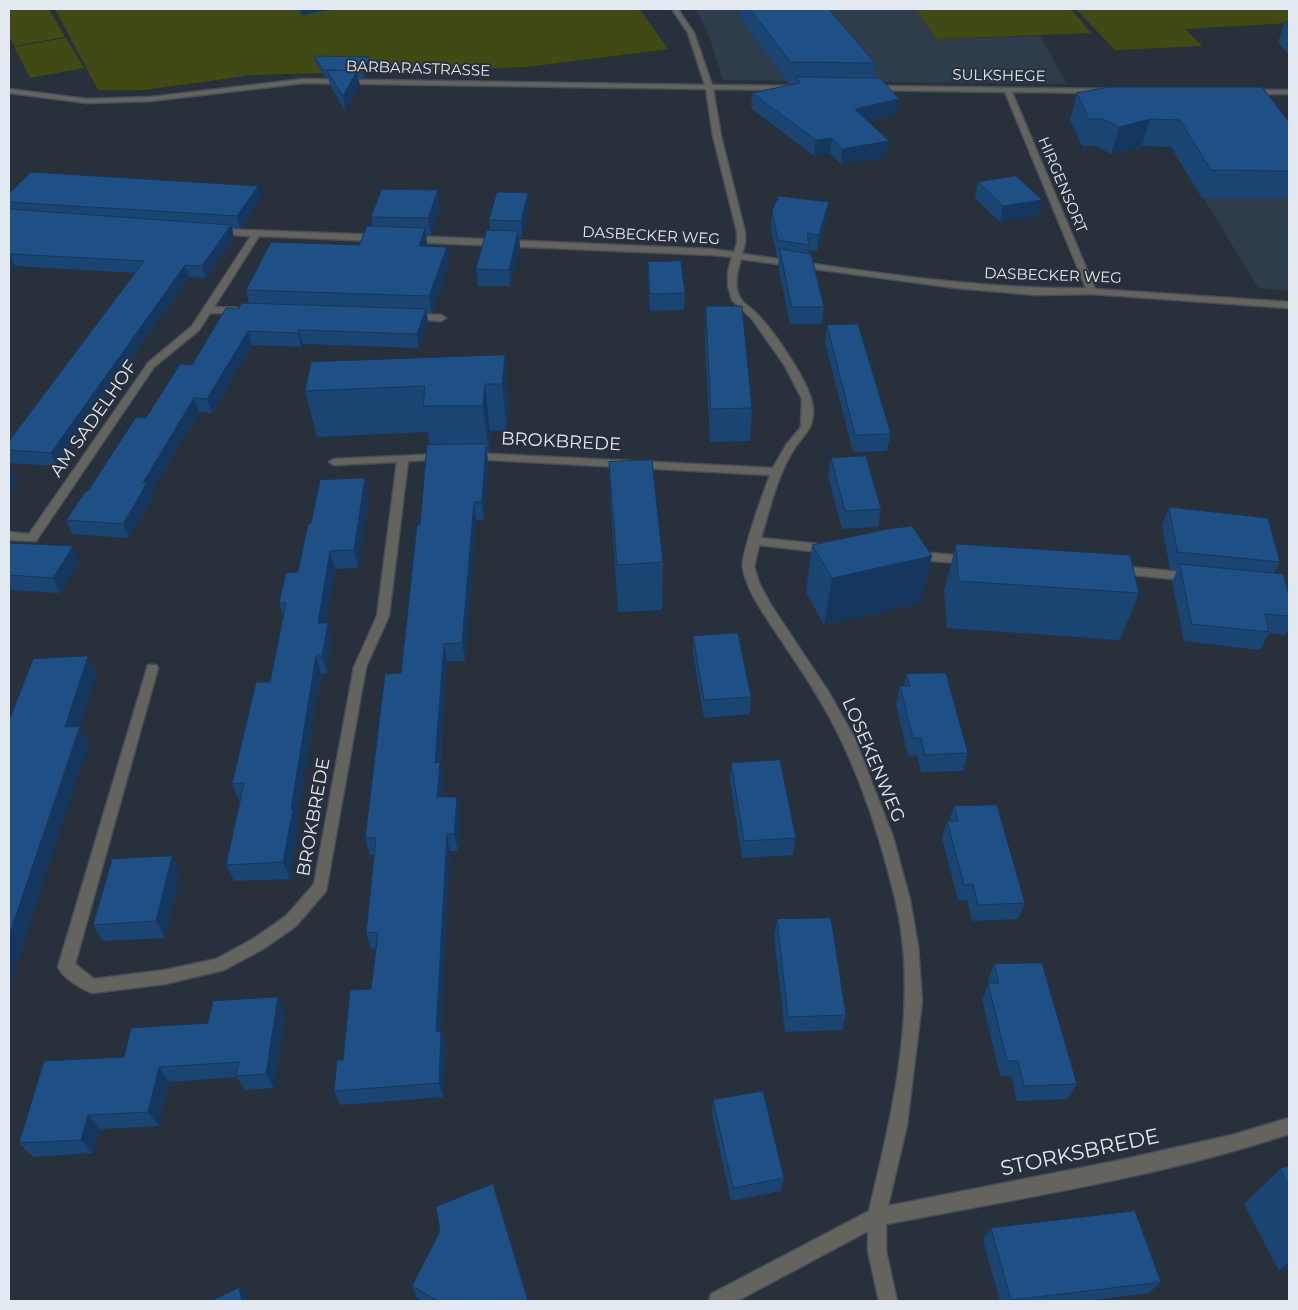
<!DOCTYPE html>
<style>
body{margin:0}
#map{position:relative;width:1298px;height:1310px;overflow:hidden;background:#28303b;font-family:Montserrat,sans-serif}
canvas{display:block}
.frame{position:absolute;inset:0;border:10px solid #e3e9f0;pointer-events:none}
</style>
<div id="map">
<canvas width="1298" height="1310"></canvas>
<div class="frame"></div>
</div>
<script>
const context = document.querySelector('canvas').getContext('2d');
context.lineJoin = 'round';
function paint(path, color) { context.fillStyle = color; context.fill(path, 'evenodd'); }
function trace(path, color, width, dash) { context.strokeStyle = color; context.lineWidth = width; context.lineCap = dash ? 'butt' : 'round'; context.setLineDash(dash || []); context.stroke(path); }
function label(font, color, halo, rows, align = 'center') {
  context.font = font + ' Montserrat,sans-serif'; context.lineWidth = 4; context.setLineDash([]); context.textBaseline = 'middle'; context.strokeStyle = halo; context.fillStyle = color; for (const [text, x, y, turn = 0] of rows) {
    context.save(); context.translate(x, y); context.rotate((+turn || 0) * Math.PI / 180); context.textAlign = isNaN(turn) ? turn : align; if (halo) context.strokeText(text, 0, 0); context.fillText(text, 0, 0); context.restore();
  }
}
paint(new Path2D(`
 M 696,9 L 916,9 L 937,39 L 1040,36 L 1067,84 L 723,80 L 709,36 Z
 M 1184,166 L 1289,166 L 1289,291 L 1258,288 Z`), '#2f3c4b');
paint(new Path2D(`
 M 9,9 L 49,9 L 65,37 L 14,46 L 9,35 Z
 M 55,9 L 638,9 L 644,15 L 668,49 L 527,67 L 252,75 L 144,90 L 98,90 Z
 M 916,9 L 1071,9 L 1091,33 L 937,39 Z
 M 1076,9 L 1288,9 L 1289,23 L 1185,29 L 1173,17 L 1202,46 L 1115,50 Z
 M 66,38 L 84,68 L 30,78 L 14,47 Z`), '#404a15');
const minor = new Path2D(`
 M 672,9 L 678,9 L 694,33 L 712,85 L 792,86 L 796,88 L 792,90 L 713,89 L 721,136 L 745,232 L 745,243 L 742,254 C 856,269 971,290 1086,288 L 1005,92 L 874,90 L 870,88 L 874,86 L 1109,89 L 1113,91 L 1112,93 L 1012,92 L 1095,289 L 1289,302 L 1289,308 L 1092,294 L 1036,295 L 956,288 L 741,259 C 737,271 733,287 741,299 C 745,305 753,309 758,315 C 775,333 812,385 813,409 C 814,429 804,434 794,449 C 777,476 770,508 761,538 L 828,545 L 834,549 L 828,553 L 759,545 L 754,567 L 760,585 L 771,605 L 828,691 L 854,737 L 893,837 L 910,900 L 918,946 L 922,1001 L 907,1125 L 888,1206 L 1116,1161 L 1232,1135 L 1289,1118 L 1289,1134 C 1159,1177 1021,1198 886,1224 L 886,1251 L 897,1301 L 879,1301 L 868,1251 L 868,1231 L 737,1301 L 709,1301 L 711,1294 L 869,1211 C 893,1111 920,1000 895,898 C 879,831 854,756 818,697 C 803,672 787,649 771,625 C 760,608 747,589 743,569 C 740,555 764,492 770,475 L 472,459 L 467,456 L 472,453 L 773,468 L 786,445 L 801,427 L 802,399 L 785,366 L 752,319 L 732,300 L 728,286 L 728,272 L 732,257 L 711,255 L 410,242 L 406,239 L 410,236 L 711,249 L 734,252 L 737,243 L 737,232 L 713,136 L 706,89 L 304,83 L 151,101 L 87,103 L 9,93 L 9,89 L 87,99 L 151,97 L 304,79 L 705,85 L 688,33 Z
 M 1246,90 L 1289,90 L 1289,94 L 1249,94 L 1245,92 Z
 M 218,229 L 378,235 L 382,238 L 378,241 L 259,236 L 214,307 L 242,308 L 247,311 L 245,313 L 210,313 L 199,330 L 154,367 L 36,541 L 9,540 L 9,532 L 29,534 L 148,363 L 192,326 L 251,236 L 215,234 L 215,230 Z
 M 412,314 L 441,315 L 446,318 L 441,321 L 409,319 L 407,317 Z
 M 442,454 L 446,455 L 447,457 L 446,459 L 408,461 L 389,616 L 366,667 L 326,891 L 296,926 L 263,949 L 224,970 L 165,984 L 92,993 C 81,989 63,978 58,967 L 148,665 L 156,665 L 158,668 L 75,964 L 94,979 L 165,970 L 216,959 L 253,939 L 286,916 L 314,884 L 354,667 L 377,616 L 397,462 L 334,465 L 329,462 L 334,459 Z
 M 916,552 L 968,556 L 974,560 L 968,564 L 912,559 L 910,556 L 912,553 Z
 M 1118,566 L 1192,573 L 1198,577 L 1192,581 L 1114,573 L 1112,570 Z`);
trace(minor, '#464e58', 3);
paint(minor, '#63645e');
paint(new Path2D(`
 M 295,9 L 335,9 L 302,15 Z
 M 740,9 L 829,9 L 875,63 L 873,78 L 896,114 L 867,121 L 887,157 L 841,164 L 830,153 L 814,156 L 751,108 L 752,93 L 794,84 L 789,84 L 740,17 Z
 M 1285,22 L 1289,22 L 1289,55 L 1278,42 Z
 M 315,56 L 371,65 L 364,78 L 358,78 L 360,86 L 345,111 L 330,85 L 328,77 L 325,77 L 316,63 Z
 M 1077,93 L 1289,122 L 1289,198 L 1202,198 L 1171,147 L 1142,146 L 1111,154 L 1096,146 L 1082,146 L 1070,120 Z
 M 978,182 L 1042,200 L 1038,216 L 1000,222 L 975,198 Z
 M 258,186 L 261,198 L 240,228 L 232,228 L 234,237 L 206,278 L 189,277 L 57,466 L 9,463 L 9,441 L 136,273 L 15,266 L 9,273 L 9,194 Z
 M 528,193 L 529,209 L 522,238 L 519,237 L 520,247 L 510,286 L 478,286 L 476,269 L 490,230 L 489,220 Z
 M 440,206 L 431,235 L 426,234 L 427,244 L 427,246 L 449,263 L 432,313 L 427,313 L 428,322 L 419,348 L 303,344 L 301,347 L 252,345 L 212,413 L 199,412 L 151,493 L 153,498 L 129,538 L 72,534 L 66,520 L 146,418 L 192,365 L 238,309 L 249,303 L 246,290 L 359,245 L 373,226 L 371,217 Z
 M 772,212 L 827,218 L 817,251 L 809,250 L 808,253 L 824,307 L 822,324 L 790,324 L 778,266 L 779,257 L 777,257 L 771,228 Z
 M 648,262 L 685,293 L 684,310 L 650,311 L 648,278 Z
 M 706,306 L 752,408 L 750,441 L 710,442 L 705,338 Z
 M 827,325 L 891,434 L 887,451 L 853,452 L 825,342 Z
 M 505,355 L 509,401 L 507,430 L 490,431 L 489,452 L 487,452 L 488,462 L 484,520 L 476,520 L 465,661 L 447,661 L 440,762 L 444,780 L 442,797 L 457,797 L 460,814 L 458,851 L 450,851 L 441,1032 L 446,1046 L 443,1097 L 340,1105 L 334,1091 L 343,1060 L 371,989 L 376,949 L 371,949 L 366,933 L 374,855 L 370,855 L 365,838 L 401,673 L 430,445 L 428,432 L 317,437 L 305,391 Z
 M 831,458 L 881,509 L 878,527 L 842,529 L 828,475 Z
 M 609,462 L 663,562 L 662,610 L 618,612 L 611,509 Z
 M 369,496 L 358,568 L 335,569 L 326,623 L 328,623 L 332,640 L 327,673 L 321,674 L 297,822 L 299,826 L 290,879 L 234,881 L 226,865 L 240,801 L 239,801 L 232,784 L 270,682 L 283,616 L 279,603 L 298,572 L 311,523 Z
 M 1169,507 L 1280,562 L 1274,573 L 1289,595 L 1289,628 L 1285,635 L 1269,633 L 1260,650 L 1184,641 L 1172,582 L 1177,570 L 1170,570 L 1162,525 Z
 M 9,543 L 80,561 L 60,593 L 9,590 Z
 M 956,544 L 1139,593 L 1120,640 L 947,628 L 944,591 Z
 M 812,545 L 921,603 L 824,625 L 806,592 Z
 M 693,636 L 751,697 L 750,714 L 704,718 L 693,654 Z
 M 906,674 L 968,753 L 963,771 L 921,772 L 917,755 L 908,756 L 896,704 L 900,686 L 904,686 Z
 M 731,763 L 796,838 L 793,855 L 742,858 L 730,780 Z
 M 954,806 L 1025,903 L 1018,919 L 972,921 L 967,900 L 958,901 L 942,838 L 947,821 L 949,821 Z
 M 172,856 L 180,873 L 165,938 L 103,941 L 93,925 Z
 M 777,919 L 846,1015 L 842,1030 L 785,1032 L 774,936 Z
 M 994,964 L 1077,1084 L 1068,1099 L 1017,1101 L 1011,1076 L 1000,1076 L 982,999 L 989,983 L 988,980 Z
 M 286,1013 L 274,1088 L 245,1090 L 237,1077 L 169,1082 L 159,1126 L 100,1129 L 93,1153 L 33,1157 L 19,1143 L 124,1057 L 208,1023 Z
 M 713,1100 L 784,1178 L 781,1191 L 731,1201 L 712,1114 Z
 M 1289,1166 L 1289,1268 L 1279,1271 L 1244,1204 L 1280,1169 Z
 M 991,1228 L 1161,1282 L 1149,1293 L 1084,1301 L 1000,1301 L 983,1240 Z
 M 412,1286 L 528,1301 L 423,1301 L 417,1298 Z`), '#1a4472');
paint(new Path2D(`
 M 301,9 L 335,9 L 302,15 Z
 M 370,57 L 371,65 L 364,78 L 363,71 Z
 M 357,71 L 360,86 L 345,111 L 343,96 Z
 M 899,99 L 896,114 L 853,124 L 855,109 Z
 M 1150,119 L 1142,146 L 1111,154 L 1119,127 Z
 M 832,138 L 830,153 L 814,156 L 816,140 Z
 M 889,141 L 887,157 L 841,164 L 842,149 Z
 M 258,186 L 261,198 L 240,228 L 237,216 Z
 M 438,190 L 440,206 L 431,235 L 428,218 Z
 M 528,193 L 529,209 L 522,238 L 521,221 Z
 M 1042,200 L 1038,216 L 1000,222 L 1003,206 Z
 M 829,202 L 827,218 L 817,251 L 819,235 Z
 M 231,225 L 234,237 L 206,278 L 202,266 Z
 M 425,228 L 427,244 L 421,263 L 419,246 Z
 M 518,231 L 520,247 L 510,286 L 509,270 Z
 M 447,247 L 449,263 L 432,313 L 429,296 Z
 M 10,254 L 15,266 L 9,273 L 9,255 Z
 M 185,265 L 189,277 L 57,466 L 51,453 Z
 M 426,309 L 428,322 L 419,348 L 417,334 Z
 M 299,330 L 303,344 L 301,347 L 298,333 Z
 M 248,331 L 252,345 L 212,413 L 207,399 Z
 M 505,355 L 509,401 L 507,430 L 502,384 Z
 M 485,384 L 490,431 L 489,452 L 483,406 Z
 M 194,398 L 199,412 L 151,493 L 153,498 L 129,538 L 123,524 L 143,483 Z
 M 486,444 L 488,462 L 484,520 L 482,502 Z
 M 10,466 L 18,482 L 9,494 L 9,469 Z
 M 365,478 L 369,496 L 358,568 L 354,550 Z
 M 474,502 L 476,520 L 465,661 L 462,643 Z
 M 73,546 L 80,561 L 60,593 L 53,578 Z
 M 330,551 L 335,569 L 323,641 L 318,623 Z
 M 932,556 L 921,603 L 824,625 L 832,578 Z
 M 328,623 L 332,640 L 327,673 L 322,656 Z
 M 444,644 L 447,661 L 438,780 L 435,763 Z
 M 88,656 L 97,674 L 80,727 L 89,743 L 9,989 L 9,936 L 65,727 Z
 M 316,656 L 321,674 L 297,822 L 299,826 L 290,879 L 283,862 L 291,809 Z
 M 440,762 L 444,780 L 441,814 L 437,797 Z
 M 457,797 L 460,814 L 458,851 L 454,834 Z
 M 447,834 L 450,851 L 441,1032 L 446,1046 L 443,1097 L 439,1083 L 436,1032 Z
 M 172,856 L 180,873 L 165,938 L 156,921 Z
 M 278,997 L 286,1013 L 274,1088 L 266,1074 Z
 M 159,1067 L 169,1082 L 159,1126 L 148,1112 Z
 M 88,1115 L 100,1129 L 93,1153 L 81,1140 Z
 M 1289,1262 L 1289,1268 L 1279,1271 Z
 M 239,1288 L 249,1300 L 249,1301 L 242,1301 Z`), '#15375d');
const building = new Path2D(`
 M 750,9 L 829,9 L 875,63 L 791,62 Z
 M 1285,22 L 1289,22 L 1289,26 Z
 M 315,56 L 370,57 L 363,71 L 323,70 Z
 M 327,70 L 357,71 L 343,96 Z
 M 796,77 L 880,78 L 899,99 L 855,109 L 889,141 L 842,149 L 832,138 L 816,140 L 752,93 L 800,83 Z
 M 1111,87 L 1262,87 L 1289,122 L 1289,171 L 1211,170 L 1180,120 L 1150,119 L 1119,127 L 1103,119 L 1089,119 L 1077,93 Z
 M 31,172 L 258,186 L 237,216 L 9,202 L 9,194 Z
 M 1016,176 L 1042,200 L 1003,206 L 978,182 Z
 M 382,189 L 438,190 L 428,218 L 371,217 Z
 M 497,192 L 528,193 L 521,221 L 489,220 Z
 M 779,196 L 829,202 L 819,235 L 807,233 L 809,245 L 778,240 L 772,212 Z
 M 9,209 L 231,225 L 202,266 L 185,265 L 51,453 L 9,450 L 9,441 L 144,261 L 10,254 L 9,255 Z
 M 367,226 L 425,228 L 419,246 L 447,247 L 429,296 L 246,290 L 271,242 L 359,245 Z
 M 487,230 L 518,231 L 509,270 L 476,269 Z
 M 780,249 L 811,254 L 824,307 L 792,307 Z
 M 681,261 L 685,293 L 650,294 L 648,262 Z
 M 242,303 L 426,309 L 417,334 L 299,330 L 298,333 L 248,331 L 207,399 L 194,398 L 143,483 L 147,483 L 123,524 L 66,520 L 86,491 L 88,491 L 136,417 L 146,418 L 180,364 L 192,365 L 226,308 L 238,309 Z
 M 706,306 L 742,306 L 752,408 L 711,409 Z
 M 858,324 L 891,434 L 855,435 L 827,325 Z
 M 505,355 L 502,384 L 485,384 L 483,406 L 423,406 L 425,386 L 305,391 L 311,362 Z
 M 486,444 L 482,502 L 474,502 L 462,643 L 444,644 L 435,763 L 440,762 L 437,797 L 457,797 L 454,834 L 447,834 L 436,1032 L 441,1031 L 439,1083 L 334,1091 L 337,1060 L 343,1060 L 350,990 L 371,989 L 378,932 L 366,933 L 376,838 L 365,838 L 385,674 L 401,673 L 417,525 L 420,525 L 427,445 Z
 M 866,456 L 881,509 L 845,511 L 831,458 Z
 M 652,460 L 663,562 L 617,565 L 609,462 Z
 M 365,478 L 354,550 L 330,551 L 318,623 L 328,623 L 322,656 L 316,656 L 291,809 L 293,809 L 283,862 L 226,865 L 244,783 L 232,784 L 256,682 L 270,682 L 286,603 L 279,603 L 286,573 L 298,572 L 308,524 L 311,523 L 320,480 Z
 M 1169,507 L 1268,518 L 1280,562 L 1178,552 Z
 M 912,526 L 932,556 L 832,578 L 812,545 L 888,529 Z
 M 9,543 L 73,546 L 53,578 L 9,575 Z
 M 956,544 L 1130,555 L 1139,593 L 959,581 Z
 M 1180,564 L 1283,574 L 1289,595 L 1289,616 L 1265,614 L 1269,632 L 1192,624 Z
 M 738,633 L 751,697 L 704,700 L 693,636 Z
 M 88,656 L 65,727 L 80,726 L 9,936 L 9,721 L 33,659 Z
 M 946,673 L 968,753 L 925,755 L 921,738 L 913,738 L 900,686 L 910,686 L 906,674 Z
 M 780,760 L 796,838 L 744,841 L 731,763 Z
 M 997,805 L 1025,903 L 978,905 L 973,884 L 964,885 L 947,821 L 958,821 L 954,806 Z
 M 172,856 L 156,921 L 93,925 L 112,859 Z
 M 831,918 L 846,1015 L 788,1017 L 777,919 Z
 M 1042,963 L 1077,1084 L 1024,1086 L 1018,1061 L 1007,1061 L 988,983 L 999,983 L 994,964 Z
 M 278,997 L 266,1074 L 236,1076 L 239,1062 L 159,1067 L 148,1112 L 88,1115 L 81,1140 L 19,1143 L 44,1061 L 124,1057 L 131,1028 L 208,1023 L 213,1001 Z
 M 763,1091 L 784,1178 L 733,1188 L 713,1100 Z
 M 1289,1166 L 1289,1185 L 1280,1169 Z
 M 493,1184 L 528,1301 L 438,1301 L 412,1286 L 440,1231 L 436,1207 Z
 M 1135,1211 L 1161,1282 L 1011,1300 L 991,1228 Z
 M 239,1288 L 242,1301 L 211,1301 Z`);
paint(building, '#1e4f85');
trace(building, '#15375d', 1);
label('15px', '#e3e9f0', '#28303b', [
 ["BARBARASTRASSE",418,69,2],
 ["SULKSHEGE",999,76,1],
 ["HIRGENSORT",1062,185,67],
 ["DASBECKER WEG",651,236,3],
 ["DASBECKER WEG",1053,276,2]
]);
label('18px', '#e3e9f0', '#28303b', [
 ["AM SADELHOF",94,419,-55],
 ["BROKBREDE",561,442,3],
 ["LOSEKENWEG",873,760,67],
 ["BROKBREDE",314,817,-80]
]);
label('21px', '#e3e9f0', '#28303b', [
 ["STORKSBREDE",1080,1153,-12]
]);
</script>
